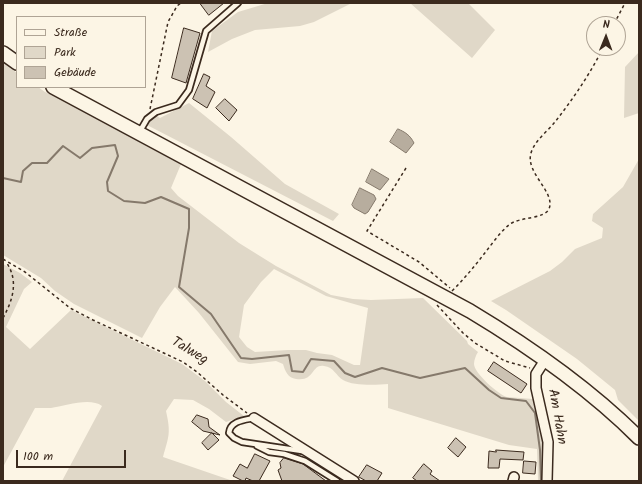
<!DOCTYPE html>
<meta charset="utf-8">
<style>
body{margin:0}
#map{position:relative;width:642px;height:484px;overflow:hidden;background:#fcf5e5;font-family:Kalam,sans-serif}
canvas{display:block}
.frame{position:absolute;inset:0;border:4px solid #3b2a1e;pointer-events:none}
.legend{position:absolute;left:16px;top:16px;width:130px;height:72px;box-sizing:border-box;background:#fcf5e5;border:1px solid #afa495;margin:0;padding:5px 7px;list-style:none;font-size:12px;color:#3b2a1e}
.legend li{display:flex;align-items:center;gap:8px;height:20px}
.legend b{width:20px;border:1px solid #afa495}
.north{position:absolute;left:586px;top:16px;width:40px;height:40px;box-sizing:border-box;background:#fcf5e5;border:1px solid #afa495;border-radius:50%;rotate:1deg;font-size:11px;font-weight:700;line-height:16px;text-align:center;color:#3b2a1e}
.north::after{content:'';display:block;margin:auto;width:14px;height:18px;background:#3b2a1e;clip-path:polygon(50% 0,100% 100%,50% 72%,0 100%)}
.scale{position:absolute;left:16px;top:450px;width:110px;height:18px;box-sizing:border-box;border:2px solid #3b2a1e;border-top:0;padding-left:5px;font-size:12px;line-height:14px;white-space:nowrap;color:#3b2a1e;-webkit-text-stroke:3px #fcf5e5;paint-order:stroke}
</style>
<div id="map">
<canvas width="642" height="484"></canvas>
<div class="frame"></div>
<ul class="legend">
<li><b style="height:5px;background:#fcf5e5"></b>Straße</li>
<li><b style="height:11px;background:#e0d8c8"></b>Park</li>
<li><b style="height:11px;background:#ccc2b3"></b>Gebäude</li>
</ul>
<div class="north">N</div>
<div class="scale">100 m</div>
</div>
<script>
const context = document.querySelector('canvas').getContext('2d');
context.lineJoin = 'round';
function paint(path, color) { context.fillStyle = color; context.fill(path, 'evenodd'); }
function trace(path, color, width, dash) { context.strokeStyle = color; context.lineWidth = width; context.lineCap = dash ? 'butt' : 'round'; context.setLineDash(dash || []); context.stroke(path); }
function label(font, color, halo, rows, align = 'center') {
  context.font = font + ' Kalam,sans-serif'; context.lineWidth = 4; context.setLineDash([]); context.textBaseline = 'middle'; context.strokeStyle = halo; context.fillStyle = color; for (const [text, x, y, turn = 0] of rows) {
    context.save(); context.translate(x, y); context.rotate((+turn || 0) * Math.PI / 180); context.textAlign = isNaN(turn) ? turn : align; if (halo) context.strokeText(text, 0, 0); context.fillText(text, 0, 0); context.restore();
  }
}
paint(new Path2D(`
 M 268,3 L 352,3 L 314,22 L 300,26 L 255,30 L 232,39 L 208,52 L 212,31 L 238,12 Z
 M 410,3 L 468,3 L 495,30 L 472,58 Z
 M 639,52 L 639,113 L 624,118 L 625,67 Z
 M 3,63 L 17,73 L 17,87 L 38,87 L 45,92 L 65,100 L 150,148 L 181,164 L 171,188 L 178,196 L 239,243 L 276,266 L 331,295 L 353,299 L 371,300 L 423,298 L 467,341 L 468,344 L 478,352 C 476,355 474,360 474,364 C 474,373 499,395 507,397 C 515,398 524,398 533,399 L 542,427 L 545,481 L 538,481 L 537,449 L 509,445 L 388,408 L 388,384 C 376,385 353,386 343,380 C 336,376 334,367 324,366 C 311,364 315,382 296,379 C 288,378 285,371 283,364 L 276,361 L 250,364 L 238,362 L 199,313 L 175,287 L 160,307 L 142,338 L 74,304 L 55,291 L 41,278 L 3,255 ZM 274,269 L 326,296 L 368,308 L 360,365 L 354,365 L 332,355 L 317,353 L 306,350 L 288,350 L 255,352 L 247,347 L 239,337 L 244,305 L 261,282 Z
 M 189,103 L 231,137 L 285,184 L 339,214 L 333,221 L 147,125 L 150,120 L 156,115 L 160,118 Z
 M 639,159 L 639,421 L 618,400 L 615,390 L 577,359 L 506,310 L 491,301 L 550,271 L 562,262 L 575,249 L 602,238 L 603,228 L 592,221 L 593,214 L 623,187 Z
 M 3,264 L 20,273 L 32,282 L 24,289 L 6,327 L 30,349 L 71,310 L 182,364 L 205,381 L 226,402 L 244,416 L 226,422 L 209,409 L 193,400 L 174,399 L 166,411 C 171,433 169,436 163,457 L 233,481 L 62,481 L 102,406 C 90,397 65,406 51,408 C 46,408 40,408 35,408 L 3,467 Z`), '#e0d8c8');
const water = new Path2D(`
 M 398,129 C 405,132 410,135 414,143 L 406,153 L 390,142 Z
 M 372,169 L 389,179 L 380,190 L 366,182 Z
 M 360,188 L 374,195 L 376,199 L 368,212 L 365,214 L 354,208 L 352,205 Z`);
paint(water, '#b7ad9e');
trace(water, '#85796b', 1);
trace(new Path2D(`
 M 3,178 L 21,182 L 23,171 L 32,163 L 47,163 L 63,146 L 80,158 L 92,148 L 115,145 L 118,156 L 107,182 L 108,191 L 124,201 L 145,203 L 161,197 L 189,209 L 189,228 L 179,287 L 211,314 L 241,358 L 252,359 L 289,355 L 292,371 L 303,372 L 311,359 L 334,361 L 345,373 L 355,377 L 382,368 L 420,378 L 465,368 L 489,390 L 501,398 L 526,401 L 535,413 L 540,450 L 541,481`), '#85796b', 2);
const building = new Path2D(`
 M 200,3 L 224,3 L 209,15 Z
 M 184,28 L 200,33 L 186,83 L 172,78 Z
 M 204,74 L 210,77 L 206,86 L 215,92 L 207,108 L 193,99 Z
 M 225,99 L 237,110 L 229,121 L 216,108 Z
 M 494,362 L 527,384 L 521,393 L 488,371 Z
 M 197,415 L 208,419 L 209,427 L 220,435 L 203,431 L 192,422 Z
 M 212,433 L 219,440 L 208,450 L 202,443 Z
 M 456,438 L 466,447 L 458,457 L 448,448 Z
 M 496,450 L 524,452 L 523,460 L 500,459 L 499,468 L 488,468 L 489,451 L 496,452 Z
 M 255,454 L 270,461 L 259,481 L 253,481 L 246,478 L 245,481 L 243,481 L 233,476 L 240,464 L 247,468 Z
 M 284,458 L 303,464 L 326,481 L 282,481 L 278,470 L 281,468 L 280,463 Z
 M 524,461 L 536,462 L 535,474 L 523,473 Z
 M 424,464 L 432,471 L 430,474 L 440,481 L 417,481 L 413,478 Z
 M 367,465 L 382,473 L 377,481 L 366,481 L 359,477 Z`);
paint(building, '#ccc2b3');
trace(building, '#3b2a1e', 1);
const lane = new Path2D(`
 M 140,131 L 147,119 L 156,112 L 178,105 L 189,90 L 206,31 L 238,3
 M 254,418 C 244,420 230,421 229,433 L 234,438 L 242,442 L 302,451
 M 257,446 L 269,452 L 284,454 L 305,461 L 337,481`);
const street = new Path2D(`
 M 545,360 L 536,374 L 536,388 L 548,442 L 547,481
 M 254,418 L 354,481
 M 513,481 L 514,477`);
const secondary = new Path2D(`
 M 3,53 L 17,63
 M 53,87 L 470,311 C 530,347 589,388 639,438`);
trace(lane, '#3b2a1e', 8);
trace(street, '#3b2a1e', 12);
trace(secondary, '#3b2a1e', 16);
trace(new Path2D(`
 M 614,24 L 625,3
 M 150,109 L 168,22 L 177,6 L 181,3
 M 406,168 L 367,231 L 419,262 L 450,288
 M 3,259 L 25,272 L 70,308 L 93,320 L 183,362 L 197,372 L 223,395 L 247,413
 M 452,291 C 464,279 474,267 484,254 C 492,244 500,232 510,224 C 520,217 544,219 549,209 C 556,192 525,173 531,153 C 535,140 547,132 555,122 C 573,99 590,74 603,48
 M 437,305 L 463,333 L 475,343 L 505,361 L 530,368
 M 3,318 C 13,300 19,280 6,262`), '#3b2a1e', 1.5, [3, 3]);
trace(lane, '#fcf5e5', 4.5);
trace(street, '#fcf5e5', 9);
trace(secondary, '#fcf5e5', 13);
label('14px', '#3b2a1e', '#fcf5e5', [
 ["Talweg",189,352,31],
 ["Am Hahn",556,417,80]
]);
</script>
